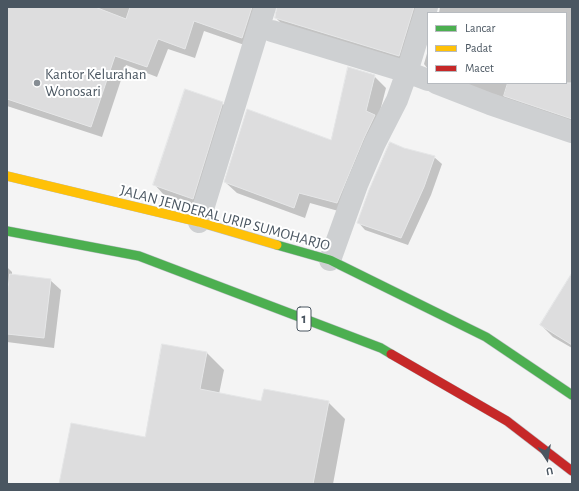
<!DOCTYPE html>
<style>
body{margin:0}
#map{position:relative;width:579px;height:491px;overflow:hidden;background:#f4f4f4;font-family:"Alegreya Sans",sans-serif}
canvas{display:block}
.frame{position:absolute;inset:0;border:8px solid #4a5661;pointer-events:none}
.legend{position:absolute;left:427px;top:12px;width:140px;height:72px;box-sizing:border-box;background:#fff;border:1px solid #b7bbc0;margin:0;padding:5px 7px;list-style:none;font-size:12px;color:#4a5661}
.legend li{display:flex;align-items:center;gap:8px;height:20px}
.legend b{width:20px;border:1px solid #b7bbc0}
.north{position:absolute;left:527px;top:439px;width:40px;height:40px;-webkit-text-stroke:3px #fff;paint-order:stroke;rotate:168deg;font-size:11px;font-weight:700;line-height:16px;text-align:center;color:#4a5661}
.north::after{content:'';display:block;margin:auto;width:14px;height:18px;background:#4a5661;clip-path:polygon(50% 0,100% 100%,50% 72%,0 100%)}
</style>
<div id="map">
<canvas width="579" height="491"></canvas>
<div class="frame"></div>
<ul class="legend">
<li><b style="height:5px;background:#4caf50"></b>Lancar</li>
<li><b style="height:5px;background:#ffc107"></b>Padat</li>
<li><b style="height:5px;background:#c62828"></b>Macet</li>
</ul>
<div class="north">U</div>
</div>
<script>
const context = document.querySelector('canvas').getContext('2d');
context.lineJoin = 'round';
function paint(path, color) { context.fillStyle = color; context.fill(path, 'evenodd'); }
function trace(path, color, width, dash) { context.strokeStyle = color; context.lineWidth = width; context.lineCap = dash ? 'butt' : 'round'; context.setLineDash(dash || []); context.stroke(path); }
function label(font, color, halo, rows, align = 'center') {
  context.font = font + ' "Alegreya Sans",sans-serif'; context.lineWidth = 4; context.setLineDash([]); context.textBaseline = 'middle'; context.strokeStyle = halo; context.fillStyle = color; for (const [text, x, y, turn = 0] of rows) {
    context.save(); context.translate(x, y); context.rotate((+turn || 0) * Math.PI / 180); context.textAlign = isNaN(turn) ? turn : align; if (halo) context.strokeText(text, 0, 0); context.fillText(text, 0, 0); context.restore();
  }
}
paint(new Path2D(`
 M 7,7 L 269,7 L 253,48 L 204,31 L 195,58 L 168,49 L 157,77 L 126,65 L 102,137 L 7,106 Z
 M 278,7 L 431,7 L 409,66 L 286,28 L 276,18 Z
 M 440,7 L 572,7 L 572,125 L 454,83 L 566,83 L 566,13 L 439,13 Z
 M 428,50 L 428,69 L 424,64 Z
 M 374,76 L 386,88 L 378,119 L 349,214 L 310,203 L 305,218 L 237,193 L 225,182 L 332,141 Z
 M 222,103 L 232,113 L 203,209 L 164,195 L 154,184 Z
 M 434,157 L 442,164 L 431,195 L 408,245 L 365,230 L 358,222 Z
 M 7,267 L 12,272 L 12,276 L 50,280 L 61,290 L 54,348 L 7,342 Z
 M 572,275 L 572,348 L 553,337 L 541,325 Z
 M 207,353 L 224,370 L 219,394 L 262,402 L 328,402 L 345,419 L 333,484 L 60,484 L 146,438 Z`), '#0003');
const building = new Path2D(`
 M 7,7 L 95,7 L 126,19 L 130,7 L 252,7 L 242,38 L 194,21 L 185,49 L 158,39 L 147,67 L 115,56 L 91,127 L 7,99 Z
 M 277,7 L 414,7 L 399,56 L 275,18 Z
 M 348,67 L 375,75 L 366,111 L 375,115 L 364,138 L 337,203 L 299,193 L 294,208 L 224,182 L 247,109 L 331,140 Z
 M 508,83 L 572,83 L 572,119 L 504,96 Z
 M 185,89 L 223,102 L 193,199 L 153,185 Z
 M 390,142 L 404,148 L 435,156 L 424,187 L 401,238 L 357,223 L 369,190 Z
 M 572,273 L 572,345 L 540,325 Z
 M 10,274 L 51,279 L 44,338 L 7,334 L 7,299 Z
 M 162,344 L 207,352 L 200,389 L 261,401 L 264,389 L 329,401 L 313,484 L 59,484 L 71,423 L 145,437 Z`);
paint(building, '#ddddde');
trace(building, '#e5e6e7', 1);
const fast = new Path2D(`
 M 7,231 L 139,256 L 381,348 L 391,354
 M 277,245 L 330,260 L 486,337 L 572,395`);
const slow = new Path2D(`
 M 7,176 L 199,222 L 277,245`);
const jam = new Path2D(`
 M 391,354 L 507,421 L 572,471`);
trace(fast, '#b9bec3', 10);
trace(slow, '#b9bec3', 10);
trace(jam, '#b9bec3', 10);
trace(new Path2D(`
 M 272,31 L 407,72 L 428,80
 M 436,83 L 490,104 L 572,132
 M 199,222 L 265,7
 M 330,260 L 357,185 L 375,143 L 397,100 L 407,72 L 427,7`), '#ced0d2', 22);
trace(fast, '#4caf50', 9);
trace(slow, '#ffc107', 9);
trace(jam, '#c62828', 9);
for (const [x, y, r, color] of [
 [37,83,4,"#868d94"]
]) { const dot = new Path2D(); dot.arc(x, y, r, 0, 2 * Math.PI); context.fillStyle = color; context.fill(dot); trace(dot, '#fff', 1.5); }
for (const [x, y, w] of [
 [304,319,14]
]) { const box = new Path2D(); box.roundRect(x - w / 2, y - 12, w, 24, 3); context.fillStyle = '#fff'; context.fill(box); trace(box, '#4a5661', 1); }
label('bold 14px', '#4a5661', null, [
 ["1",304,319]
]);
label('15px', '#4a5661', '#fff', [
 ["Kantor Kelurahan",45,74],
 ["Wonosari",45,91]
], 'left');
label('15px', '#4a5661', '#fff', [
 ["JALAN JENDERAL URIP SUMOHARJO",225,218,15]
]);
</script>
